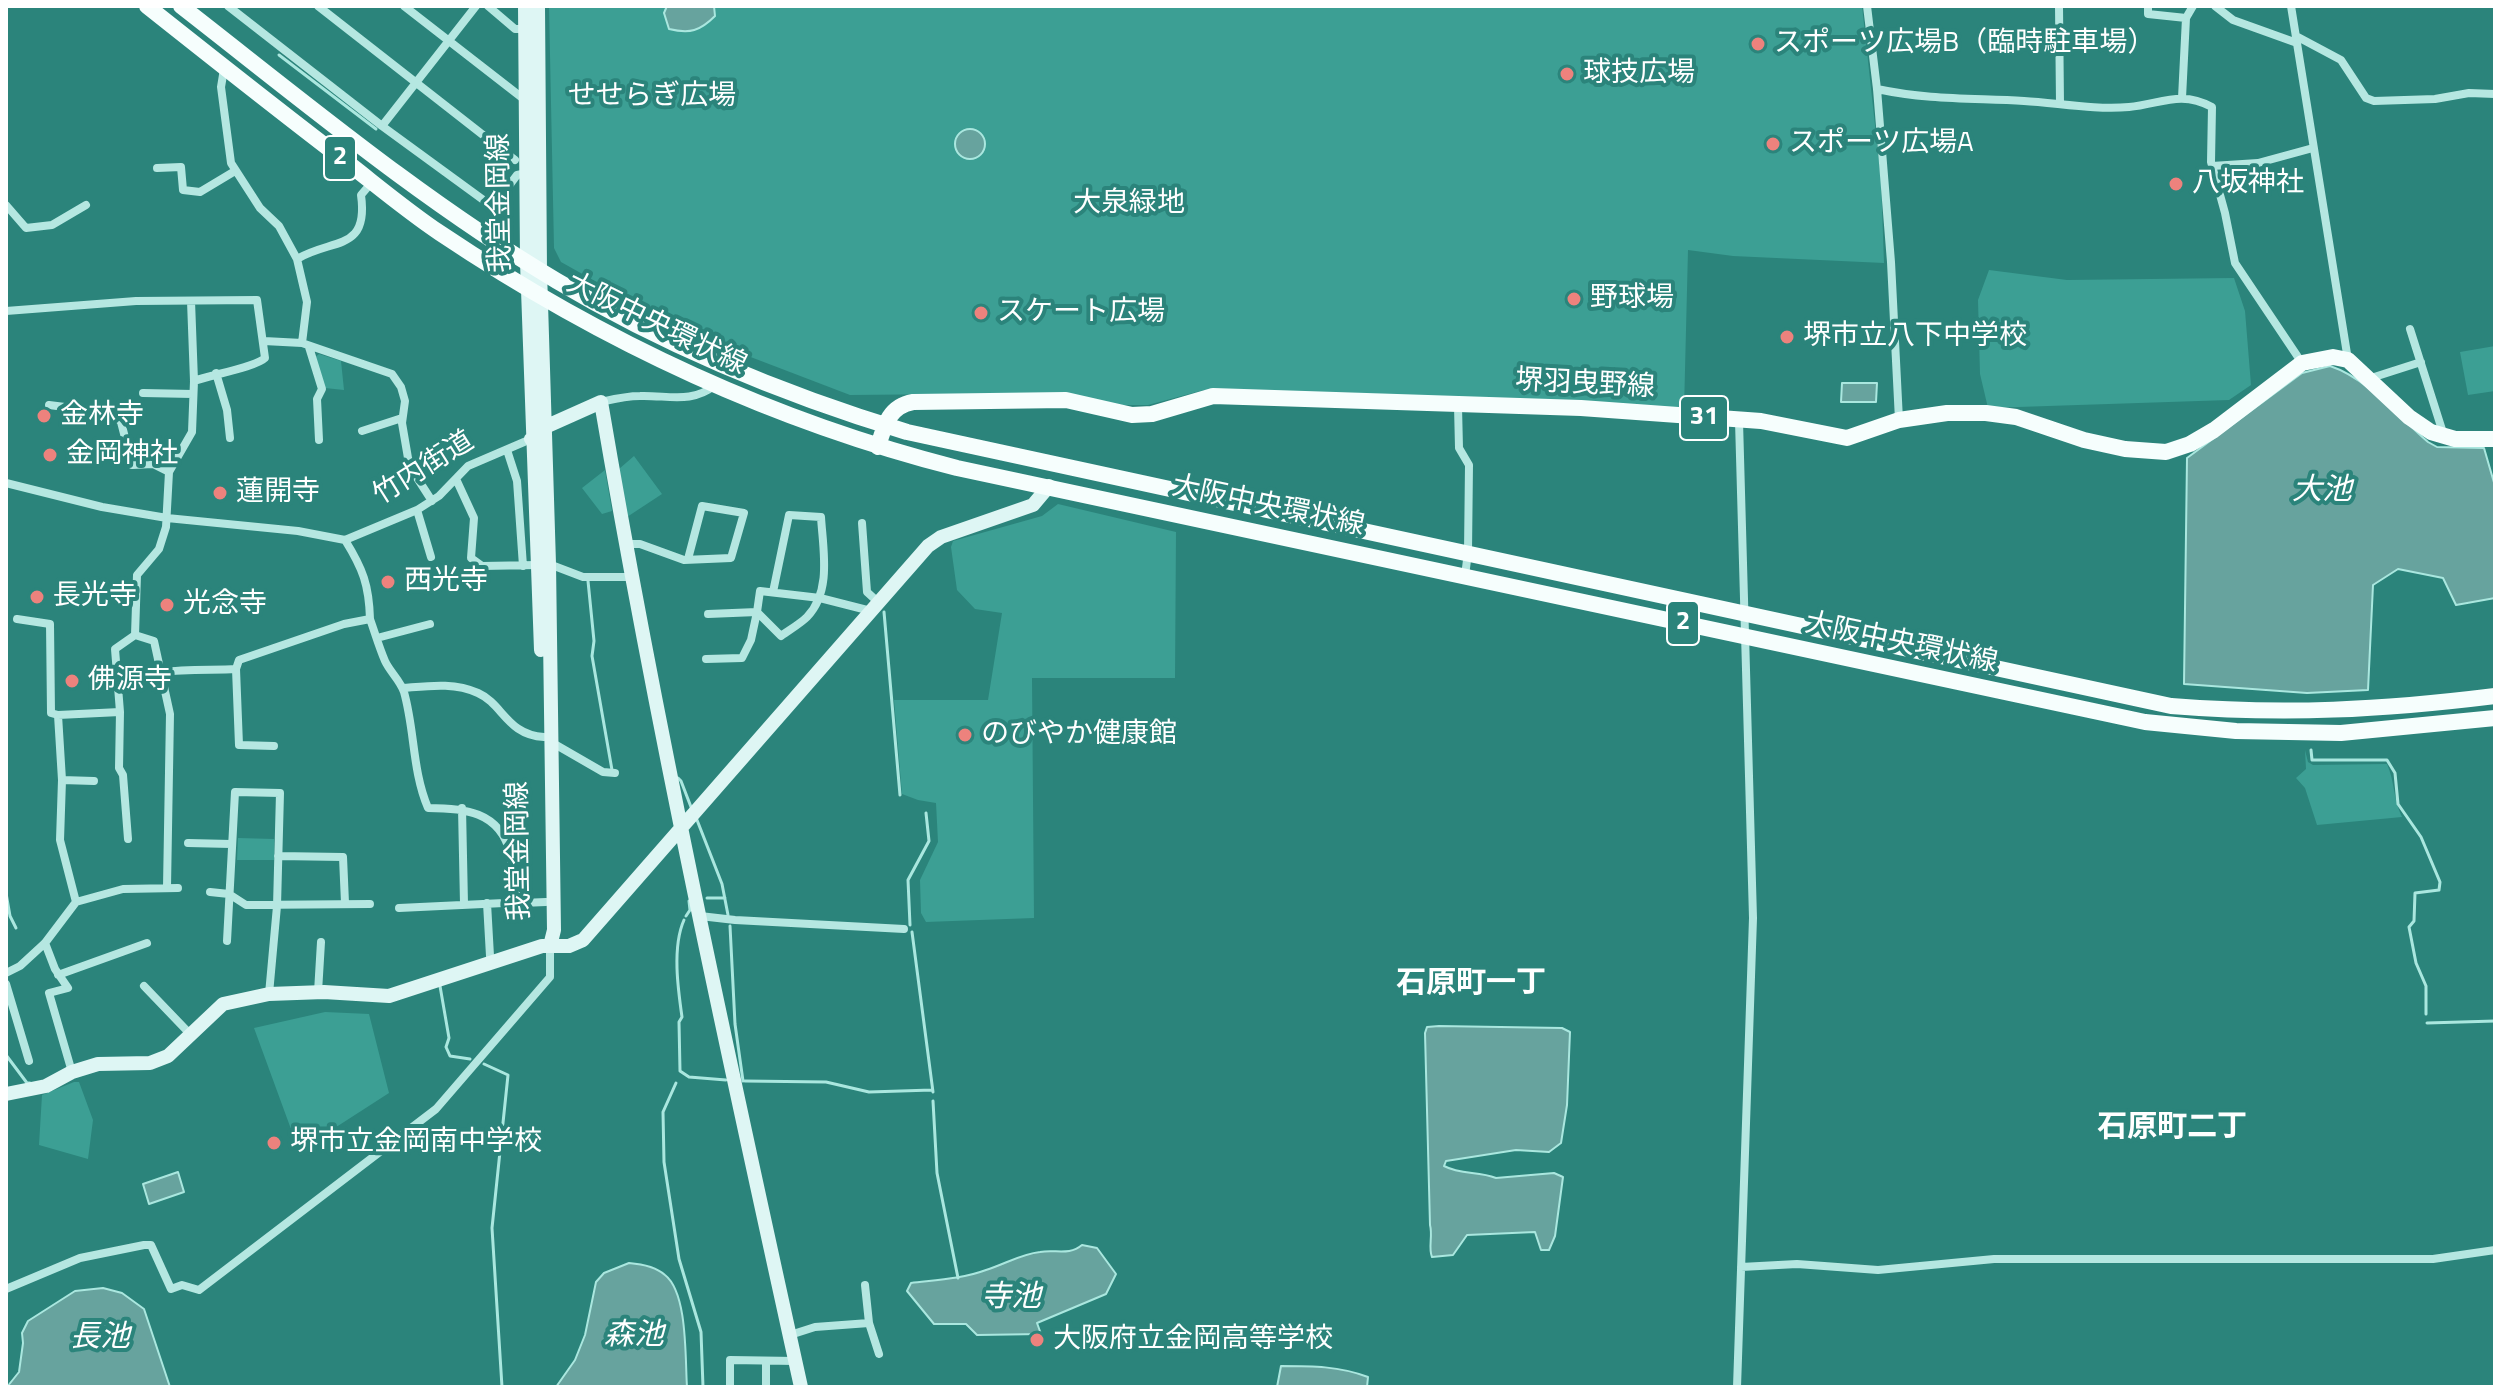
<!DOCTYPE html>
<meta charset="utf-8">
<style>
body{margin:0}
#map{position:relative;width:2501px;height:1393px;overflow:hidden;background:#2b847b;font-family:"Titillium Web",sans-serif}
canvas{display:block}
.frame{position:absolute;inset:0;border:8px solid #fff;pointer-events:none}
</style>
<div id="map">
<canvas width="2501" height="1393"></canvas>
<div class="frame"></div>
</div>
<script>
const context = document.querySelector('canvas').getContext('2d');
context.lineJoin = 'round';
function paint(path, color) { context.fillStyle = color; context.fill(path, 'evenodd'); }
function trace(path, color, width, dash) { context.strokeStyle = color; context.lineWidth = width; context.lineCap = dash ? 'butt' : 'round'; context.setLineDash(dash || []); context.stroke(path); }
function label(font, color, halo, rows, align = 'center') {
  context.font = font + ' "Titillium Web","Noto Sans JP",sans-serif'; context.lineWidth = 8; context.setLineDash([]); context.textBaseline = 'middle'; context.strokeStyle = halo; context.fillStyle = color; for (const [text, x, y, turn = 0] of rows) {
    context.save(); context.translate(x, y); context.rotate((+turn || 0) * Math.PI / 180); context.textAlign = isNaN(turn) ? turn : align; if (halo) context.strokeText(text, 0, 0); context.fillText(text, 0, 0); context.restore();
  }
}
paint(new Path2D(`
 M 549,6 L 1862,6 L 1881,180 L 1884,263 L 1733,256 L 1688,250 L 1684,410 L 1358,393 L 1204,390 L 1148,405 L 1116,405 L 1061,393 L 850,395 L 748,356 L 643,308 L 561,262 L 554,248 Z
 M 1989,270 L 2067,280 L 2234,278 L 2245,311 L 2251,385 L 2229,400 L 1988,408 L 1980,374 L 1978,300 Z
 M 2495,346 L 2495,391 L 2468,395 L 2460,352 Z
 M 319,354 L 341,361 L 344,390 L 325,388 L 314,358 Z
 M 634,456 L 662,494 L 627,517 L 619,469 Z
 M 605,470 L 612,511 L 602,514 L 582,488 Z
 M 1058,504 L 1176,532 L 1175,678 L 1032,678 L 1034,918 L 926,922 L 921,913 L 920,880 L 938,842 L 936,803 L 918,800 L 902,794 L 894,700 L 988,700 L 1002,613 L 975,609 L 957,590 L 951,547 L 953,541 L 1042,516 Z
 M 2305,750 L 2308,762 L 2313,765 L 2387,764 C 2395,782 2393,799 2402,817 L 2317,825 L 2305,788 L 2296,778 L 2306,769 Z
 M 238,838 L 274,839 L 274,860 L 237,860 Z
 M 325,1012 L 369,1014 L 389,1093 L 299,1151 L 254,1028 Z
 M 74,1082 L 79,1082 L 93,1120 L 88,1159 L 39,1145 L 42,1095 Z`), '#3c9f94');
const water = new Path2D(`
 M 667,6 L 714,6 L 715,16 C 700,31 690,34 669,29 L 664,13 Z
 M955 144a15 15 0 1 1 30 0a15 15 0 1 1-30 0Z
 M 2330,366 C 2367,378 2399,417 2428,442 L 2437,447 L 2484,448 L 2495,486 L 2495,598 L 2456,605 L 2443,578 L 2398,569 L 2373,585 L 2368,690 L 2307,693 L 2184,684 L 2187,458 L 2302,373 Z
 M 1842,383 L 1877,383 L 1876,402 L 1841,402 Z
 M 1439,1026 L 1562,1028 L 1570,1032 L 1567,1105 L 1561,1143 L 1549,1152 L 1516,1150 L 1446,1161 L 1444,1166 C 1461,1175 1478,1171 1496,1178 L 1554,1173 L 1563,1177 L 1555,1236 L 1549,1250 L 1541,1250 L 1535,1232 L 1467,1235 L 1453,1255 L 1432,1257 C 1428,1248 1433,1236 1430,1225 L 1425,1033 L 1427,1027 Z
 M 178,1172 L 184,1192 L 149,1204 L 143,1184 Z
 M 1082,1245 L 1097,1248 L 1116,1274 L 1106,1294 L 1037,1323 L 1041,1334 L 977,1335 L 966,1324 L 934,1324 L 907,1291 L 911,1283 C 936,1280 962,1279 986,1270 C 1005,1264 1021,1254 1040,1252 C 1055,1249 1069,1256 1082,1245 Z
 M 629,1263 C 641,1264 655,1266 665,1275 C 688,1293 685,1359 687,1387 L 556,1387 L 575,1360 L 585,1335 L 596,1282 L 604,1273 Z
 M 103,1288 L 122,1293 L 144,1309 L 170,1387 L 7,1387 L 19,1372 L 23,1343 L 22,1333 L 28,1321 L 75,1291 Z
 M 1281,1366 C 1312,1366 1339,1366 1368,1377 L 1367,1387 L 1277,1387 Z`);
paint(water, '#67a39e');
trace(water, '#aae7df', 2);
trace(new Path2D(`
 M 279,55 L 376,129
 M 588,581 L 594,641 L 592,656 L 612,770
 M 884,612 L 900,795
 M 2311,750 L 2312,760 L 2387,760 L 2395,773 L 2398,804 L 2421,837 L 2440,882 L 2439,890 L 2415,893 L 2414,921 L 2409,927 L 2416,963 L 2426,986 L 2426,1014
 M 678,778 L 681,781 L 691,807
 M 697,820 L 722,884 L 728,915
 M 6,893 L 10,916 L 16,928
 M 707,898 L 725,898
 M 686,916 L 690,910 L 689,901
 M 684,920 C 672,947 678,989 682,1017 L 679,1022 L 680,1071 L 689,1077 L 726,1080
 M 910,925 L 908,880 L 929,841 L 926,813
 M 730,926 L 735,1024 L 743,1081
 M 912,932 L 933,1092
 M 440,986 L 449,1038 L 446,1047 L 450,1056 L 470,1059
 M 2427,1023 L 2495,1021
 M 6,1055 L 27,1083 L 30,1083
 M 484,1064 L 508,1075 L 492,1228 L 502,1387
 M 745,1081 L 826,1082 L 869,1092 L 932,1090
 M 676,1083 L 663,1112 L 664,1162 L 679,1259 L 701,1332 L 703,1387
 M 933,1101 L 937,1173 L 958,1278`), '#aae7df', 3);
trace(new Path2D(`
 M 228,6 L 382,126 L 493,207 L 517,175 L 527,173
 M 318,6 L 515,160
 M 404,6 L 525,100
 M 488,6 L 515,29 L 527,29
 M 1867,6 L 1877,89 L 1891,262 L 1899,420
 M 2059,6 L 2060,104
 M 2148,6 L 2148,14 L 2186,18
 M 2215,6 L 2233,20 L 2297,43
 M 2291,6 L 2348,360
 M 2296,36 L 2341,60 L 2366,98 L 2374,101 L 2435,99 L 2469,93 L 2495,94
 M 224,69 L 221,87 L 231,163 L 260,208 L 279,226 L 297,259 L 307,302 L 302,343
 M 1877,89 C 1928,100 1973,98 2024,101 C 2058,103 2095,110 2129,107 C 2161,104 2180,90 2212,107 L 2211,162 L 2225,213 L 2235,263 L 2302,363
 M 2182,98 L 2186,18 L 2193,6
 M 382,126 L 476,6
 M 2212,166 L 2258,163 L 2313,148
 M 157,168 L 181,167 L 183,190 L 200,192 L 235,171
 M 6,205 L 26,228 L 52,225 L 86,205
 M 297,259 C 332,238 369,252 361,195 L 372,182
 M 6,311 L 136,301 L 257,300 L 265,358 C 256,367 210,375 194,381
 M 2410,329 L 2444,436
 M 264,341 L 302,343 L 392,374 L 401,387 L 405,401 L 402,423 L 408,458 L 412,470 L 432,501
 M 309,347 L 322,389 L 317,399 L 319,440
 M 216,373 L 227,410 L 230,438
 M 2368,379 L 2421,362
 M 143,393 L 193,394
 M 601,402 C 614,399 626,396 640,396 C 668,395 692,404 715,385
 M 49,405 L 113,413 L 121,422 L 132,465 L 153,464 L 169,472
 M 1458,406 L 1459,448 L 1469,465 L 1468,552 L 1465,576
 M 362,431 L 402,418
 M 507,450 L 517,481 L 523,566
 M 456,479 L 474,518 L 471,558 L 482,566 L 537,565
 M 6,483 L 102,507 L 167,518 L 298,531 L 345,540 L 417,510 L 439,496 L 468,466 L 531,439
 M 417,510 L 431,557
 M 862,523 L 867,592 L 878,602
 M 345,540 C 363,569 369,585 370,619
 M 626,544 L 640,544 L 684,560 L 731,558 L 744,513 L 702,506 L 688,559
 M 549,564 L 583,577 L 630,577
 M 773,592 L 789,515 L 821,517 C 823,550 832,591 807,617 C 800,624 789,630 781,636 L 757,612 L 760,591 L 820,598 L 871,611
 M 17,619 L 50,624 L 51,713 L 58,715 L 120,712
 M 135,635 L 154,641 L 170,714 L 167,887
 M 377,638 L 430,624
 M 706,659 L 742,658 L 751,640 L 757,612 L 708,614
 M 236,669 L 239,745 L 274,746
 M 118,686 C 150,666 199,671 236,669 L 239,660 L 344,624 L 370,619 C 375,633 379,647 385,661 C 390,672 400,680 404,692 C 415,731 412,770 428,808 C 463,808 500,811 510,853 C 514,872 514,883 522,903 L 546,902
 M 403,688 C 428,686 454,682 478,693 C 503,704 507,735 544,737
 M 58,715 L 62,780 L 60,840 L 76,902
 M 551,742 L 603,772 L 615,773
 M 62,780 L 94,781
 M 462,808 L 464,904
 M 128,839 L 123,775 L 119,768 L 120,712 L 115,649 L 135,635 L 137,575 L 159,549 L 166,527 L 169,472 L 192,432 L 194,381 L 191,301
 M 188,843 L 231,844
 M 278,856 L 343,857 L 345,903
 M 210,892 L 229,894 L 246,905 L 370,904
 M 487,903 L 490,956
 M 399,908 L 504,903
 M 700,916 L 735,920 L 904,929
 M 227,941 L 235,792 L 280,793 L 277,906 L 269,994
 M 45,943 L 55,969 L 68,988 L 49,993 L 72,1072
 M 6,973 L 20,966 L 45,943 L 76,902 L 123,889 L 178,888
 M 58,975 L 147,943
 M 6,984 L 29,1061
 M 144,986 L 191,1035
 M 318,992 L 321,942
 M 1741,1267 L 1797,1264 L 1878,1270 L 1994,1259 L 2433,1259 L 2495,1250
 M 865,1285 L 869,1323 L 879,1354
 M 6,1289 L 80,1258 L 144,1245 L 151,1245 L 171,1289 L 182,1285 L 199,1290 L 436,1109 L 550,977 L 550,946
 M 790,1335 L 815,1327 L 869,1323
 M 730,1387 L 730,1360 L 795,1361
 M 766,1387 L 766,1361
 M 1737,1387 L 1753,918 L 1739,421`), '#b5e7e1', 8);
trace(new Path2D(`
 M 525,6 L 527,262 L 541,650
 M 538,6 L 540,271 L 549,564 L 554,930 L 550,946
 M 531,439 L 545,427 L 601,402 C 657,732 729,1060 801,1387
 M 6,1094 L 46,1086 L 72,1072 L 98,1064 L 150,1063 L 168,1056 L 223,1004 L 269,994 L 324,992 L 389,996 L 542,946 L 569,946 L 583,940 L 928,546 L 941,537 L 1033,505 L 1049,486`), '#def6f4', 14);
trace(new Path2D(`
 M 147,6 C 215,60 283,114 353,167 C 381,189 410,213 440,233 C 598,339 772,421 957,468 L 2145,722 L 2236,731 L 2341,733 L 2495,718
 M 181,6 C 303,101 424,202 557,281 C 666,346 785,395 907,432 L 2171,706 C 2285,715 2382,710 2495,696
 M 878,447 C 884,426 889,406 913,402 L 1066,400 L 1132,415 L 1152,414 L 1213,396 L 1581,408 L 1761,421 L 1847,438 L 1899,420 L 1947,413 L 1986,413 L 2016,417 L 2084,440 L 2125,449 L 2166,452 L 2190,444 L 2214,430 L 2302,363 L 2333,357 L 2348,360 L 2409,417 L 2431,432 L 2455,439 L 2495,439`), '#f6fefd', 16);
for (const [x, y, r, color] of [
 [1758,44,8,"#ed827d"],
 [1567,74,8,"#ed827d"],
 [1773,144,8,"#ed827d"],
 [2176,184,8,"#ed827d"],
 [1574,299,8,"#ed827d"],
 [981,313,8,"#ed827d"],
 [1787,337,8,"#ed827d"],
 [44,416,8,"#ed827d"],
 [50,455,8,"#ed827d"],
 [220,493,8,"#ed827d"],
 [388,582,8,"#ed827d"],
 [37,597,8,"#ed827d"],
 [167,605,8,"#ed827d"],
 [72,681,8,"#ed827d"],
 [965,735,8,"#ed827d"],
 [274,1143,8,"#ed827d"],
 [1037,1340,8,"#ed827d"]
]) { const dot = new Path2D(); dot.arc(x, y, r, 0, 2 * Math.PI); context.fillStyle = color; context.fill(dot); trace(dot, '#2b847b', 3); }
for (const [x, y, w] of [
 [340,158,32],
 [1704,418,48],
 [1683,623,32]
]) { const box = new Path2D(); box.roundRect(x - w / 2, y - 22, w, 44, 6); context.fillStyle = '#2b847b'; context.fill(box); trace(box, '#fff', 2); }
label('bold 26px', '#fff', null, [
 ["2",340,158],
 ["31",1704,418],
 ["2",1683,623]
]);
label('28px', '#fff', '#2b847b', [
 ["スポーツ広場B（臨時駐車場）",1774,44],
 ["球技広場",1583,74],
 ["スポーツ広場A",1789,144],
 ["八坂神社",2192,184],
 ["野球場",1590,299],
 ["スケート広場",997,313],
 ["堺市立八下中学校",1803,337],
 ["金林寺",60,416],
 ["金岡神社",66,455],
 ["蓮開寺",236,493],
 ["西光寺",404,582],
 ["長光寺",53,597],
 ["光念寺",183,605],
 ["佛源寺",88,681],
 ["のびやか健康館",981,735],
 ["堺市立金岡南中学校",290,1143],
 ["大阪府立金岡高等学校",1053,1340]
], 'left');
label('28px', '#fff', '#2b847b', [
 ["せせらぎ広場",652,97],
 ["大泉緑地",1129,204]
]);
label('28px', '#fff', '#2b847b', [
 ["我堂金岡線",501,203,-91],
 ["大阪中央環状線",656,325,26],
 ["堺羽曳野線",1585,385,3],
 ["竹内街道",424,469,-32],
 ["大阪中央環状線",1268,507,12],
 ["大阪中央環状線",1901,644,12],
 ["我堂金岡線",520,851,-91]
]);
label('italic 30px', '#fff', '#2b847b', [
 ["大池",2322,492],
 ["寺池",1011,1299],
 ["森池",634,1337],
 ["長池",100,1339]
]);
label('bold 30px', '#fff', '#2b847b', [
 ["石原町一丁",1471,985],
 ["石原町二丁",2172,1129]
]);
</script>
